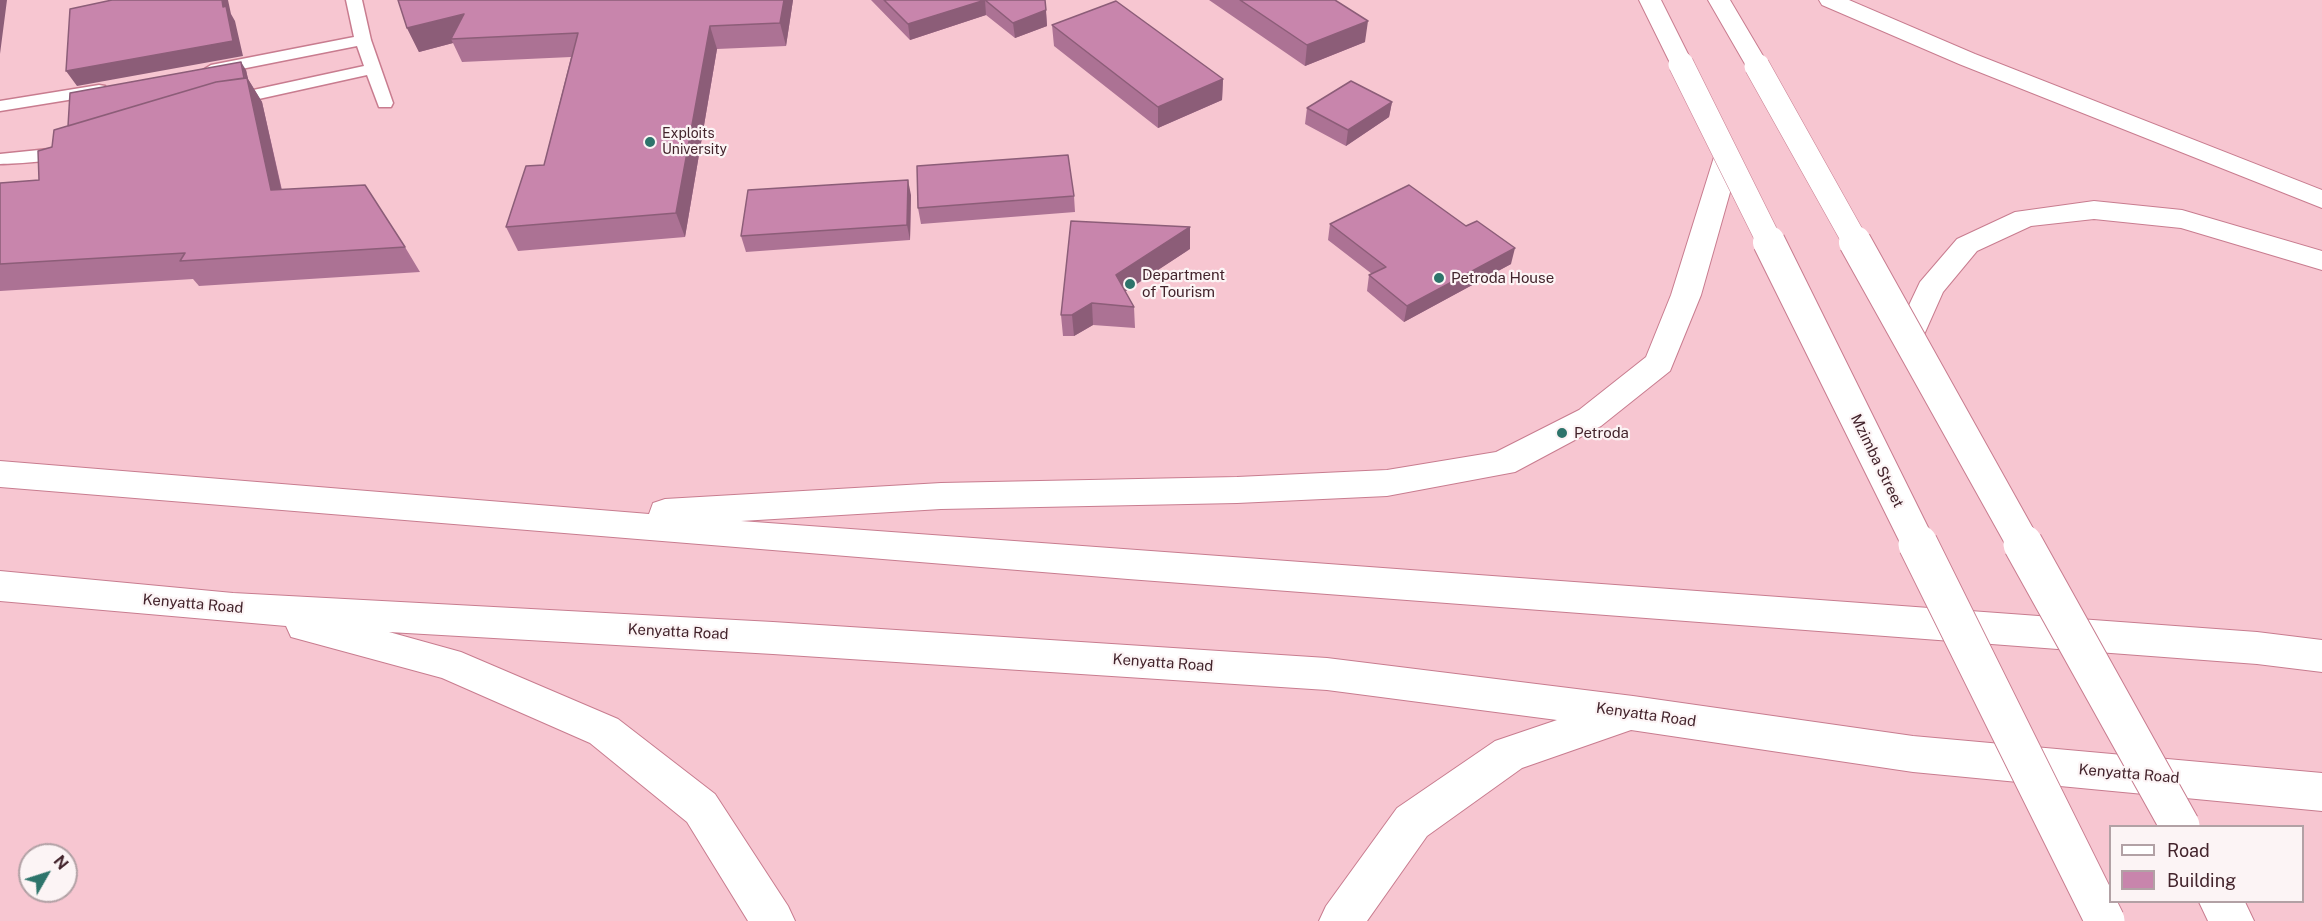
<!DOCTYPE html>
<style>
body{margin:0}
#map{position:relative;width:2322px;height:921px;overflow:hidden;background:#f7c6d1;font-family:"Public Sans",sans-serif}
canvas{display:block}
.legend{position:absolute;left:2109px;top:825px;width:195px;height:78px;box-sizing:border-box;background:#fcf4f5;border:2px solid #b2a1a5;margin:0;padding:8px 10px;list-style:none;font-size:18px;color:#43242c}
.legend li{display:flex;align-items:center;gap:12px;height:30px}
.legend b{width:30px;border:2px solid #b2a1a5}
.north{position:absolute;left:18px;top:843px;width:60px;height:60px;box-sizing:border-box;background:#fcf4f5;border:2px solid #b2a1a5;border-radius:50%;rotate:51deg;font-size:16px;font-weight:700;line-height:24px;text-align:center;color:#43242c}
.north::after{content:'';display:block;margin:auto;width:21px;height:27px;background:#2d746b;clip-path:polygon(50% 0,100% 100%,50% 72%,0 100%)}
</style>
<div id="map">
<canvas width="2322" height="921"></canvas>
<ul class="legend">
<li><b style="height:8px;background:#fff"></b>Road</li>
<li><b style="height:16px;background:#c885ac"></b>Building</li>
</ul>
<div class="north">N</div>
</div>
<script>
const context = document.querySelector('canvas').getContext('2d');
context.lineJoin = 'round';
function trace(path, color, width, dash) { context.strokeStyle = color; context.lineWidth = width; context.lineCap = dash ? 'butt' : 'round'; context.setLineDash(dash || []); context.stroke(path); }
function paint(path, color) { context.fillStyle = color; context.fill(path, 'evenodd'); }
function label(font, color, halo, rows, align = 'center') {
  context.font = font + ' "Public Sans",sans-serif'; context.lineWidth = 4.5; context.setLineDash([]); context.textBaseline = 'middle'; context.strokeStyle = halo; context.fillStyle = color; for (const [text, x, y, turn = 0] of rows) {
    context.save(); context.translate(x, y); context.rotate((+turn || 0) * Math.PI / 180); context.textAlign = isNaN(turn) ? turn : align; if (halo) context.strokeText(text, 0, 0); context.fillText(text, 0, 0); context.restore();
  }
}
const service = new Path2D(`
 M 346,0 L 362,0 L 371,40 L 393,103 L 391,107 L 379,107 L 367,75 L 227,106 L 221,105 L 219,101 L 221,97 L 364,66 L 357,46 L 211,75 L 203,70 L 211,65 L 354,37 Z
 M 99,85 L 105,86 L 107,90 L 105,94 L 0,111 L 0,101 Z
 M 66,144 L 72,145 L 75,149 C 64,163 17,163 0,164 L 0,154 L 49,149 Z`);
const secondary = new Path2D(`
 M 1639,0 L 1661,0 L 1693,64 L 1689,69 L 1681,71 L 1673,69 Z
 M 1708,0 L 1730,0 L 1769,66 L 1765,71 L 1757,73 L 1749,71 Z
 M 1819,0 L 1849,0 L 1975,54 L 2322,190 L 2322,208 L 1959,64 L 1822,5 Z
 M 1727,149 L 1736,151 L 1740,157 L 1701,295 L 1670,371 L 1601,426 L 1515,472 L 1387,496 L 1237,503 L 941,509 L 741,521 L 2257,632 L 2322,640 L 2322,672 L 2257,664 L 1128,579 L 0,487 L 0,461 L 649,514 L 653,503 L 665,499 L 941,483 L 1237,477 L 1387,470 L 1496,452 L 1579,410 L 1646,357 L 1671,295 L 1714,157 L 1718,151 Z
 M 2094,201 L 2182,210 L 2322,251 L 2322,270 L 2181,228 L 2094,219 L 2031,226 L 1977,251 L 1943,292 L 1919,346 L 1908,349 L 1897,346 L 1893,339 L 1920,282 L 1957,239 L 2015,212 Z
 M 0,571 L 233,593 L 773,622 L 1327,658 L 1633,696 L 1913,736 L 2322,773 L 2322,811 L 1913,772 L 1631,730 L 1522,768 L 1427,836 L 1367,921 L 1319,921 L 1326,906 L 1397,808 L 1495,741 L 1557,720 L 1327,690 L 773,654 L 389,632 L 461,652 L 618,719 L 715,794 L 788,906 L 795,921 L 748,921 L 687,822 L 590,743 L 442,678 L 291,637 L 286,626 L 0,601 Z
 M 2199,902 L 2245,902 L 2254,921 L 2208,921 Z`);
trace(service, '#c87c8f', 3);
trace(secondary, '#c87c8f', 2);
paint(service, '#fff');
paint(secondary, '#fff');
const secondaryBridgeFar2 = new Path2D(`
 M 1681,64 L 1770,243
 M 1757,66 L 1856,243`);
const secondaryBridgeFar1 = new Path2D(`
 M 1769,242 L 1919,545
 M 1855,242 L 2024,545`);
const secondaryBridge = new Path2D(`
 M 1918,544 L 2105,921
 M 2023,544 L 2180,826`);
trace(secondaryBridgeFar2, '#c87c8f', 26, []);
trace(secondaryBridgeFar1, '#c87c8f', 34, []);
trace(secondaryBridge, '#c87c8f', 41, []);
trace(secondaryBridgeFar2, '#fff', 25);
trace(secondaryBridgeFar1, '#fff', 32);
trace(secondaryBridge, '#fff', 39);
paint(new Path2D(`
 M 793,0 L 786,46 L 717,49 L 685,237 L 518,251 L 506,227 L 544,165 L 571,57 L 462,62 L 453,43 L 419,52 L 407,28 Z
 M 871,0 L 1045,0 L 1047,26 L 1015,38 L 986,15 L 910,40 Z
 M 1209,0 L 1335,0 L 1365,42 L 1305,66 Z
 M 1052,25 L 1223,79 L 1222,100 L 1158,128 L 1054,46 Z
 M 246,70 L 248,79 L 262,102 L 282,190 L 405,247 L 420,272 L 199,286 L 193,279 L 0,291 L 0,183 L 39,180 L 52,147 Z
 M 1392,102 L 1389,117 L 1346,146 L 1305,124 L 1307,108 Z
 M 911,195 L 910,240 L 746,252 L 741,236 Z
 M 1074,196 L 1075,212 L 921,224 L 918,208 Z
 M 1330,224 L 1511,264 L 1404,322 L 1367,291 L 1369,275 L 1372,274 L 1328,240 Z
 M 1190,249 L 1125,291 L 1134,307 L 1135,328 L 1093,325 L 1074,336 L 1063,336 L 1061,315 Z`), '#ac7294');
paint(new Path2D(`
 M 0,0 L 7,0 L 0,54 Z
 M 222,0 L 228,0 L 231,14 L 235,21 L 243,56 L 77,86 L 66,71 L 223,7 Z
 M 784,0 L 793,0 L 786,46 L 780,23 Z
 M 985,0 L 986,15 L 910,40 L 908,24 Z
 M 1046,10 L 1047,26 L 1015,38 L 1013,23 Z
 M 464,14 L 451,39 L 453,43 L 419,52 L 407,28 Z
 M 1368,21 L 1365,42 L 1305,66 L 1307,45 Z
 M 710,26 L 717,49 L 685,237 L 676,213 Z
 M 241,62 L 246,70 L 248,79 L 262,102 L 287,215 L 271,190 Z
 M 1223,79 L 1222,100 L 1158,128 L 1158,107 Z
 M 1392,102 L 1389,117 L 1346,146 L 1348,130 Z
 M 908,180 L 911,195 L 910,240 L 907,225 Z
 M 1190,227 L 1190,249 L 1117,297 L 1116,275 Z
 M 1515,248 L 1511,264 L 1404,322 L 1407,306 Z
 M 1092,303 L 1093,325 L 1074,336 L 1072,315 Z`), '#8c5d78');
const building = new Path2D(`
 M 112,0 L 222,0 L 223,7 L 226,6 L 233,41 L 66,71 L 70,9 Z
 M 398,0 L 784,0 L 780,23 L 710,26 L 676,213 L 506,227 L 526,166 L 544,165 L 578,33 L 451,39 L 464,14 L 407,28 Z
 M 884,0 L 1045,0 L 1046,10 L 1013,23 L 985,0 L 908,24 Z
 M 1240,0 L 1335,0 L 1368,21 L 1307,45 Z
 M 1116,1 L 1223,79 L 1158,107 L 1052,25 Z
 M 241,62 L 244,78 L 216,82 L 68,126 L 70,93 Z
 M 247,78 L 271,190 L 365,185 L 405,247 L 180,261 L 185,253 L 0,264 L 0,183 L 39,180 L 38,151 L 52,147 L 54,130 L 216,82 Z
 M 1351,81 L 1392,102 L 1348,130 L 1307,108 Z
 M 1068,155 L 1074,196 L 918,208 L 917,166 Z
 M 908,180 L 907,225 L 741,236 L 748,190 Z
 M 1409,185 L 1466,226 L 1477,221 L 1515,248 L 1407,306 L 1369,275 L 1386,267 L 1330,224 Z
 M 1071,221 L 1190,227 L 1116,275 L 1134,307 L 1092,303 L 1072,315 L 1061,315 Z`);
paint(building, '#c885ac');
trace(building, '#8c5d78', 1.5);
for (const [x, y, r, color] of [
 [650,142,6,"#2d746b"],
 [1439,278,6,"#2d746b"],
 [1130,284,6,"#2d746b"],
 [1562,433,6,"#2d746b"]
]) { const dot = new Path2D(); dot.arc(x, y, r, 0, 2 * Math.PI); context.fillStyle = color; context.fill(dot); trace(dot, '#fcf4f5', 2); }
label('14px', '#43242c', '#fcf4f5', [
 ["Exploits",662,134],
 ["University",662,150]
], 'left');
label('15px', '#43242c', '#fcf4f5', [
 ["Department",1142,275],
 ["of Tourism",1142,292],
 ["Petroda House",1451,278],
 ["Petroda",1574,433]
], 'left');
label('15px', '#43242c', '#fcf4f5', [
 ["Mzimba Street",1877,461,64],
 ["Kenyatta Road",193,604,5],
 ["Kenyatta Road",678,632,3],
 ["Kenyatta Road",1163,663,4],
 ["Kenyatta Road",1646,715,8],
 ["Kenyatta Road",2129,774,5]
]);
</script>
